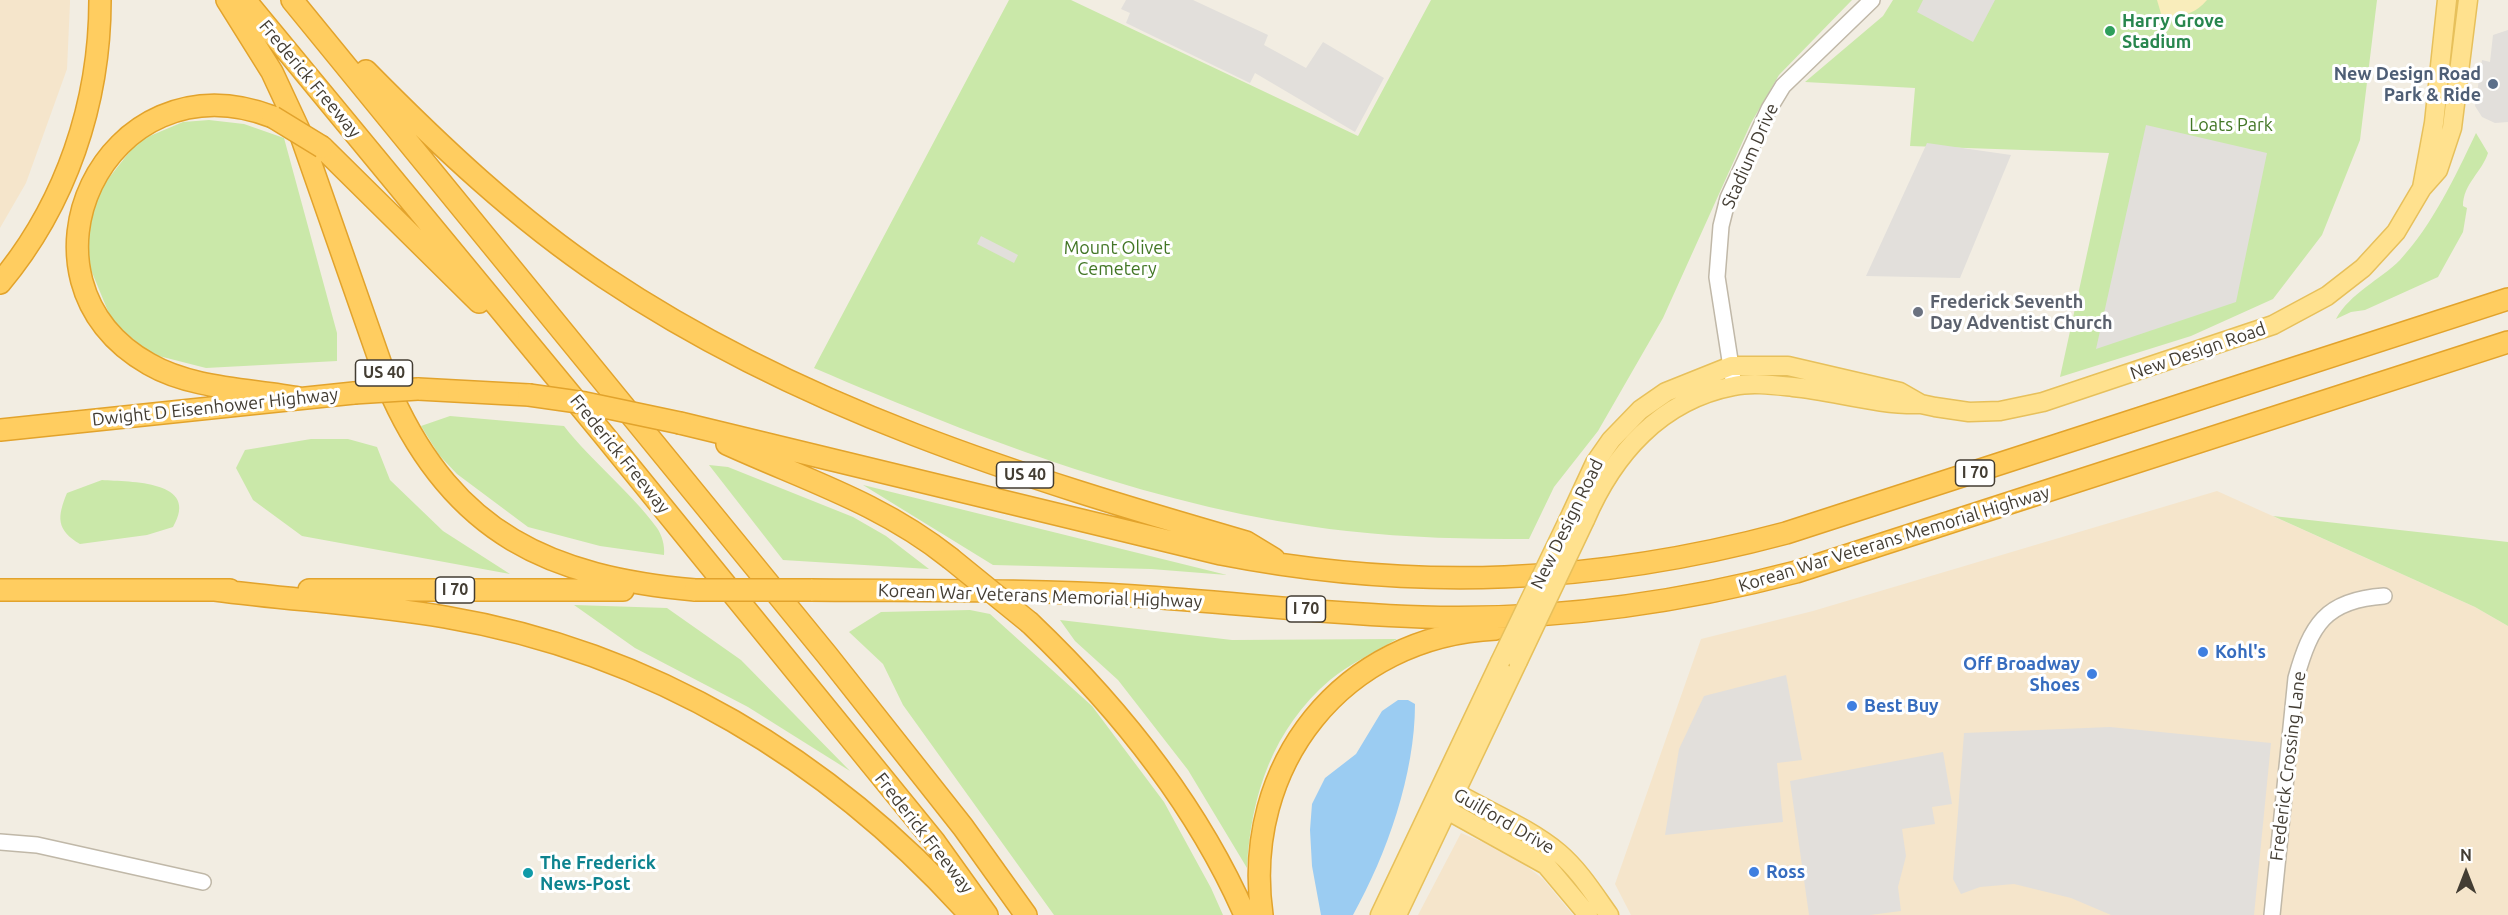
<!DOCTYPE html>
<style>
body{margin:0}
#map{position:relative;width:2508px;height:915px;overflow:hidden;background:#f2ede2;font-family:Ubuntu,sans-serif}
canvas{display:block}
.north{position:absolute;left:2436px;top:843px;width:60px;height:60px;-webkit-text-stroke:4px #fff;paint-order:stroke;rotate:0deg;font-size:16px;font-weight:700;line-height:24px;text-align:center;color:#433d33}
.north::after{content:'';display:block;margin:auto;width:21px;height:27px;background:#433d33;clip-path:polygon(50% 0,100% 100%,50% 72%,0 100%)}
</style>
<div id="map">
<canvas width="2508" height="915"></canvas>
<div class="north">N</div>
</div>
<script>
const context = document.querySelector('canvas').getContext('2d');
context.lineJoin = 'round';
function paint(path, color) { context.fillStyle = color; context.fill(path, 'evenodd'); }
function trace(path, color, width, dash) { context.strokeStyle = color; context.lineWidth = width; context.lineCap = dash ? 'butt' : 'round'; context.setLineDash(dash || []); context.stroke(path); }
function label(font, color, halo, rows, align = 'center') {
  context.font = font + ' Ubuntu,sans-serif'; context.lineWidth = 6; context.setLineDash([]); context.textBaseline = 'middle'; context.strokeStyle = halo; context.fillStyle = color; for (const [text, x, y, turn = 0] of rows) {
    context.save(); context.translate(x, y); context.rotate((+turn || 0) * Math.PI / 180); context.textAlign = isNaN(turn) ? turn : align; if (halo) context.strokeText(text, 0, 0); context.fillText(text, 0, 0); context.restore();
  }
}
paint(new Path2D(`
 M 0,0 L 70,0 L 70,3 L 67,69 L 26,183 L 0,228 Z
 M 2217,491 L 2475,607 L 2508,626 L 2508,915 L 1631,915 L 1615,884 L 1701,639 L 1813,611 Z
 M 1461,833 L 1502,850 L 1521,862 L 1543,879 L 1573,915 L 1418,915 Z`), '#f5e5cb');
paint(new Path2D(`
 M 1009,0 L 1071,0 L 1358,136 L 1431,0 L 1852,0 L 1779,75 L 1751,123 L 1663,318 L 1598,431 L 1554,487 L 1529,539 C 1468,539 1408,538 1347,531 C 1161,510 985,441 814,368 Z
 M 1893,0 L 2377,0 L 2360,140 L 2322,235 L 2273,299 L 2191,336 L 2060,377 L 2109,153 L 1910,146 L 1915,88 L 1805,82 L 1883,16 Z
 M 209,120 L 244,124 L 284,138 L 337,333 L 337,361 L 206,368 L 151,354 L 112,321 L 89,265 L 89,224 L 101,188 L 138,141 L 183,122 Z
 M 2476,133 L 2488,153 C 2482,172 2463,184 2463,206 L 2467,208 L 2463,232 L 2438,277 L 2365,310 L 2351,312 L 2336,319 C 2350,293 2380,280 2400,260 C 2433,224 2455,177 2476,133 Z
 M 450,416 L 564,426 C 592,462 631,492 657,528 C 662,535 665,546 664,555 L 600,546 L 528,527 L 457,474 L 439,455 L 421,426 Z
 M 311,439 L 348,439 L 377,447 L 390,480 L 443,531 L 510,574 L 302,536 L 253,500 L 236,468 L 245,450 Z
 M 709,465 L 728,467 L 853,517 L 886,536 L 929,569 L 783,560 Z
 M 102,480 C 130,482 201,480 173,527 L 147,535 L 80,544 C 56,530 57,517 67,493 Z
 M 863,485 L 1227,575 L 1151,569 L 993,565 Z
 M 2273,516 L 2508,542 L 2508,626 L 2475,607 Z
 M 574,605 L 667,608 L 741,660 L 850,771 L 748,707 L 635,648 Z
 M 970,610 L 990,614 L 1092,706 L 1164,802 L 1211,888 L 1223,915 L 1054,915 L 903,705 L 883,664 L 849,632 L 881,612 Z
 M 1060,620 L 1232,640 L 1397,639 C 1375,652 1349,664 1330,680 C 1273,729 1251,794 1247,868 L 1188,770 L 1118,680 L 1075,641 Z`), '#cae8a9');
paint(new Path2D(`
 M 2157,0 L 2207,0 C 2196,14 2179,18 2162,17 Z`), '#f9edbb');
paint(new Path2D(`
 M 1126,0 L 1193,0 L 1268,35 L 1264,45 L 1306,68 L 1323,42 L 1384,78 L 1355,132 L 1255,73 L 1250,83 L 1126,23 L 1130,13 L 1121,9 Z
 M 1923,0 L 1995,0 L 1973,42 L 1917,12 Z
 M 2508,30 L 2508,122 L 2495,123 L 2482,117 L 2475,106 L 2482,60 L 2490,62 L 2493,35 Z
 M 2146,125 L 2267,153 L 2236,302 L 2096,349 Z
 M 1927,143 L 2011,155 L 1960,278 L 1866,276 Z
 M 981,236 L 1018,255 L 1014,263 L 977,244 Z
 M 1786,675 L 1802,760 L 1777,763 L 1783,822 L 1665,835 L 1679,749 L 1704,696 Z
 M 2110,727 L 2271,743 L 2254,915 L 2111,915 L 2071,898 L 2014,884 L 1980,887 L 1961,894 L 1953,879 L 1964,733 Z
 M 1943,752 L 1952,804 L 1932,807 L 1935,824 L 1902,829 L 1906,856 L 1898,887 L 1901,911 L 1870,915 L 1809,915 L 1790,781 Z`), '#e2dfdb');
paint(new Path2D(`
 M 1398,700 L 1408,700 L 1415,704 C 1415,774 1387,854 1353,915 L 1321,915 L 1312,866 L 1310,830 L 1312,804 L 1325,778 L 1356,754 L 1382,711 Z`), '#9bccf2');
const minor = new Path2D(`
 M 1734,386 L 1717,277 L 1721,226 L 1728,198 L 1769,109 L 1783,86 L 1872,0
 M 0,842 L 37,845 L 203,882
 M 2272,915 L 2296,678 C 2311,625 2325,600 2384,596`);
const major = new Path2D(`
 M 2422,188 L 2434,123 L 2447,0
 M 1585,520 C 1613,455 1660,400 1734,386 C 1752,382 1774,385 1793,387 C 1835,391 1876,405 1919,404
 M 1568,521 L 1595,463 L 1611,440 L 1640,410 L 1666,392 L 1731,366 L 1788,366 L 1900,392 L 1921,404 L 1935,407 L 1969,412 L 2000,411 L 2043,402 L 2273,325 L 2327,296 L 2363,268 L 2396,232 L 2422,188 L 2438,170 L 2452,128 L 2468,0
 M 1446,787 C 1483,810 1525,825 1559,853 C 1579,870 1594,894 1609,915
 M 1438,805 L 1546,865 L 1588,915
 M 1380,915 L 1500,662
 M 1397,915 L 1518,661`);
const highway = new Path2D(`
 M 227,0 L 272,72 L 299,130 L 392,396 C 455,534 550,577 695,590
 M 245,0 L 603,434 L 934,841 L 987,915
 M 292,0 L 827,655 L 963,827 L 1026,915
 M 366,71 C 440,146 516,218 604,277 C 801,409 1021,477 1246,542 L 1274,559
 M 273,117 C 104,52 0,280 149,364 C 192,389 251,389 299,398
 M 322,147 L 479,302
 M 0,283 C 66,204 100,103 100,0
 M 418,389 L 529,395
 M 680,423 L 1221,554 C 1415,592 1596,584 1786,533 L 2508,299
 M 0,430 L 354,393
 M 727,444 C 806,480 881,503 950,558
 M 0,590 L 230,590
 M 215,590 C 291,600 369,604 445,617 C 652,652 831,760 970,915
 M 309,590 L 623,590
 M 811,590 C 919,591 1027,589 1134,596 C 1230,602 1326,614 1422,617 C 1549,621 1674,604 1796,572 L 2508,342
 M 1030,623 C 1117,706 1196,803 1245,915
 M 1262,915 C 1241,765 1343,636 1496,629`);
trace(minor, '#c0b8a8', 18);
trace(major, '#e7c05b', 21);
trace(highway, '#e2a32c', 24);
trace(minor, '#fff', 15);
trace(major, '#ffe18e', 18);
trace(highway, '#ffcd60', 21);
const majorBridge = new Path2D(`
 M 1518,661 L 1585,520
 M 1500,662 L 1568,521`);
const highwayBridge = new Path2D(`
 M 273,117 L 322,147
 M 354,393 L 418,389
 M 529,395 L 585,403 L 680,423
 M 950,558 L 1030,623
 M 695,590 L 811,590`);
trace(majorBridge, '#e7c05b', 21, []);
trace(highwayBridge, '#e2a32c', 24, []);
trace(majorBridge, '#ffe18e', 18);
trace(highwayBridge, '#ffcd60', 21);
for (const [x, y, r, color] of [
 [2110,31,6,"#2e9e5b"],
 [2493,84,6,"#5c6f8a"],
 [1918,312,6,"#6b7280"],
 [2203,652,6,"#3f7fe0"],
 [2092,674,6,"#3f7fe0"],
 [1852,706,6,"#3f7fe0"],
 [1754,872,6,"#3f7fe0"],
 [528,873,6,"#0f9aa8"]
]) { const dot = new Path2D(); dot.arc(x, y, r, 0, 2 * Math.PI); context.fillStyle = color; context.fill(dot); trace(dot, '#fff', 2); }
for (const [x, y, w] of [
 [384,373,57],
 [1975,473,39],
 [1025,475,57],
 [455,590,39],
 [1306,609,39]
]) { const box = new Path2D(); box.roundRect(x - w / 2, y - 13, w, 26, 4.5); context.fillStyle = '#fff'; context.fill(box); trace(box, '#433d33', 1.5); }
label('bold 16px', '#433d33', null, [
 ["US 40",384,373],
 ["I 70",1975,473],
 ["US 40",1025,475],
 ["I 70",455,590],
 ["I 70",1306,609]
]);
label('bold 18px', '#27864d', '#fff', [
 ["Harry Grove",2122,21],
 ["Stadium",2122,42]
], 'left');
label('bold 18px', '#4e5e75', '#fff', [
 ["New Design Road",2481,74],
 ["Park & Ride",2481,95]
], 'right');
label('18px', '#433d33', '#fff', [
 ["Frederick Freeway",310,79,50],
 ["Stadium Drive",1750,156,-66],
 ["New Design Road",2198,351,-19],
 ["Dwight D Eisenhower Highway",215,407,-6],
 ["Frederick Freeway",620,454,51],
 ["New Design Road",1567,524,-64],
 ["Korean War Veterans Memorial Highway",1894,539,-17],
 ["Korean War Veterans Memorial Highway",1040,596,2],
 ["Frederick Crossing Lane",2288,766,-83],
 ["Guilford Drive",1504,821,30],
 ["Frederick Freeway",924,833,52]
]);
label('18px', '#427625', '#fff', [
 ["Loats Park",2231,125],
 ["Mount Olivet",1117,248],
 ["Cemetery",1117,269]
]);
label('bold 18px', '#5b616d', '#fff', [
 ["Frederick Seventh",1930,302],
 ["Day Adventist Church",1930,323]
], 'left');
label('bold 18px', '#366cbe', '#fff', [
 ["Kohl's",2215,652],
 ["Off Broadway",2080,664,"right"],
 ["Shoes",2080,685,"right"],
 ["Best Buy",1864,706],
 ["Ross",1766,872]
], 'left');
label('bold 18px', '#0d838f', '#fff', [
 ["The Frederick",540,863],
 ["News-Post",540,884]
], 'left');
</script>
